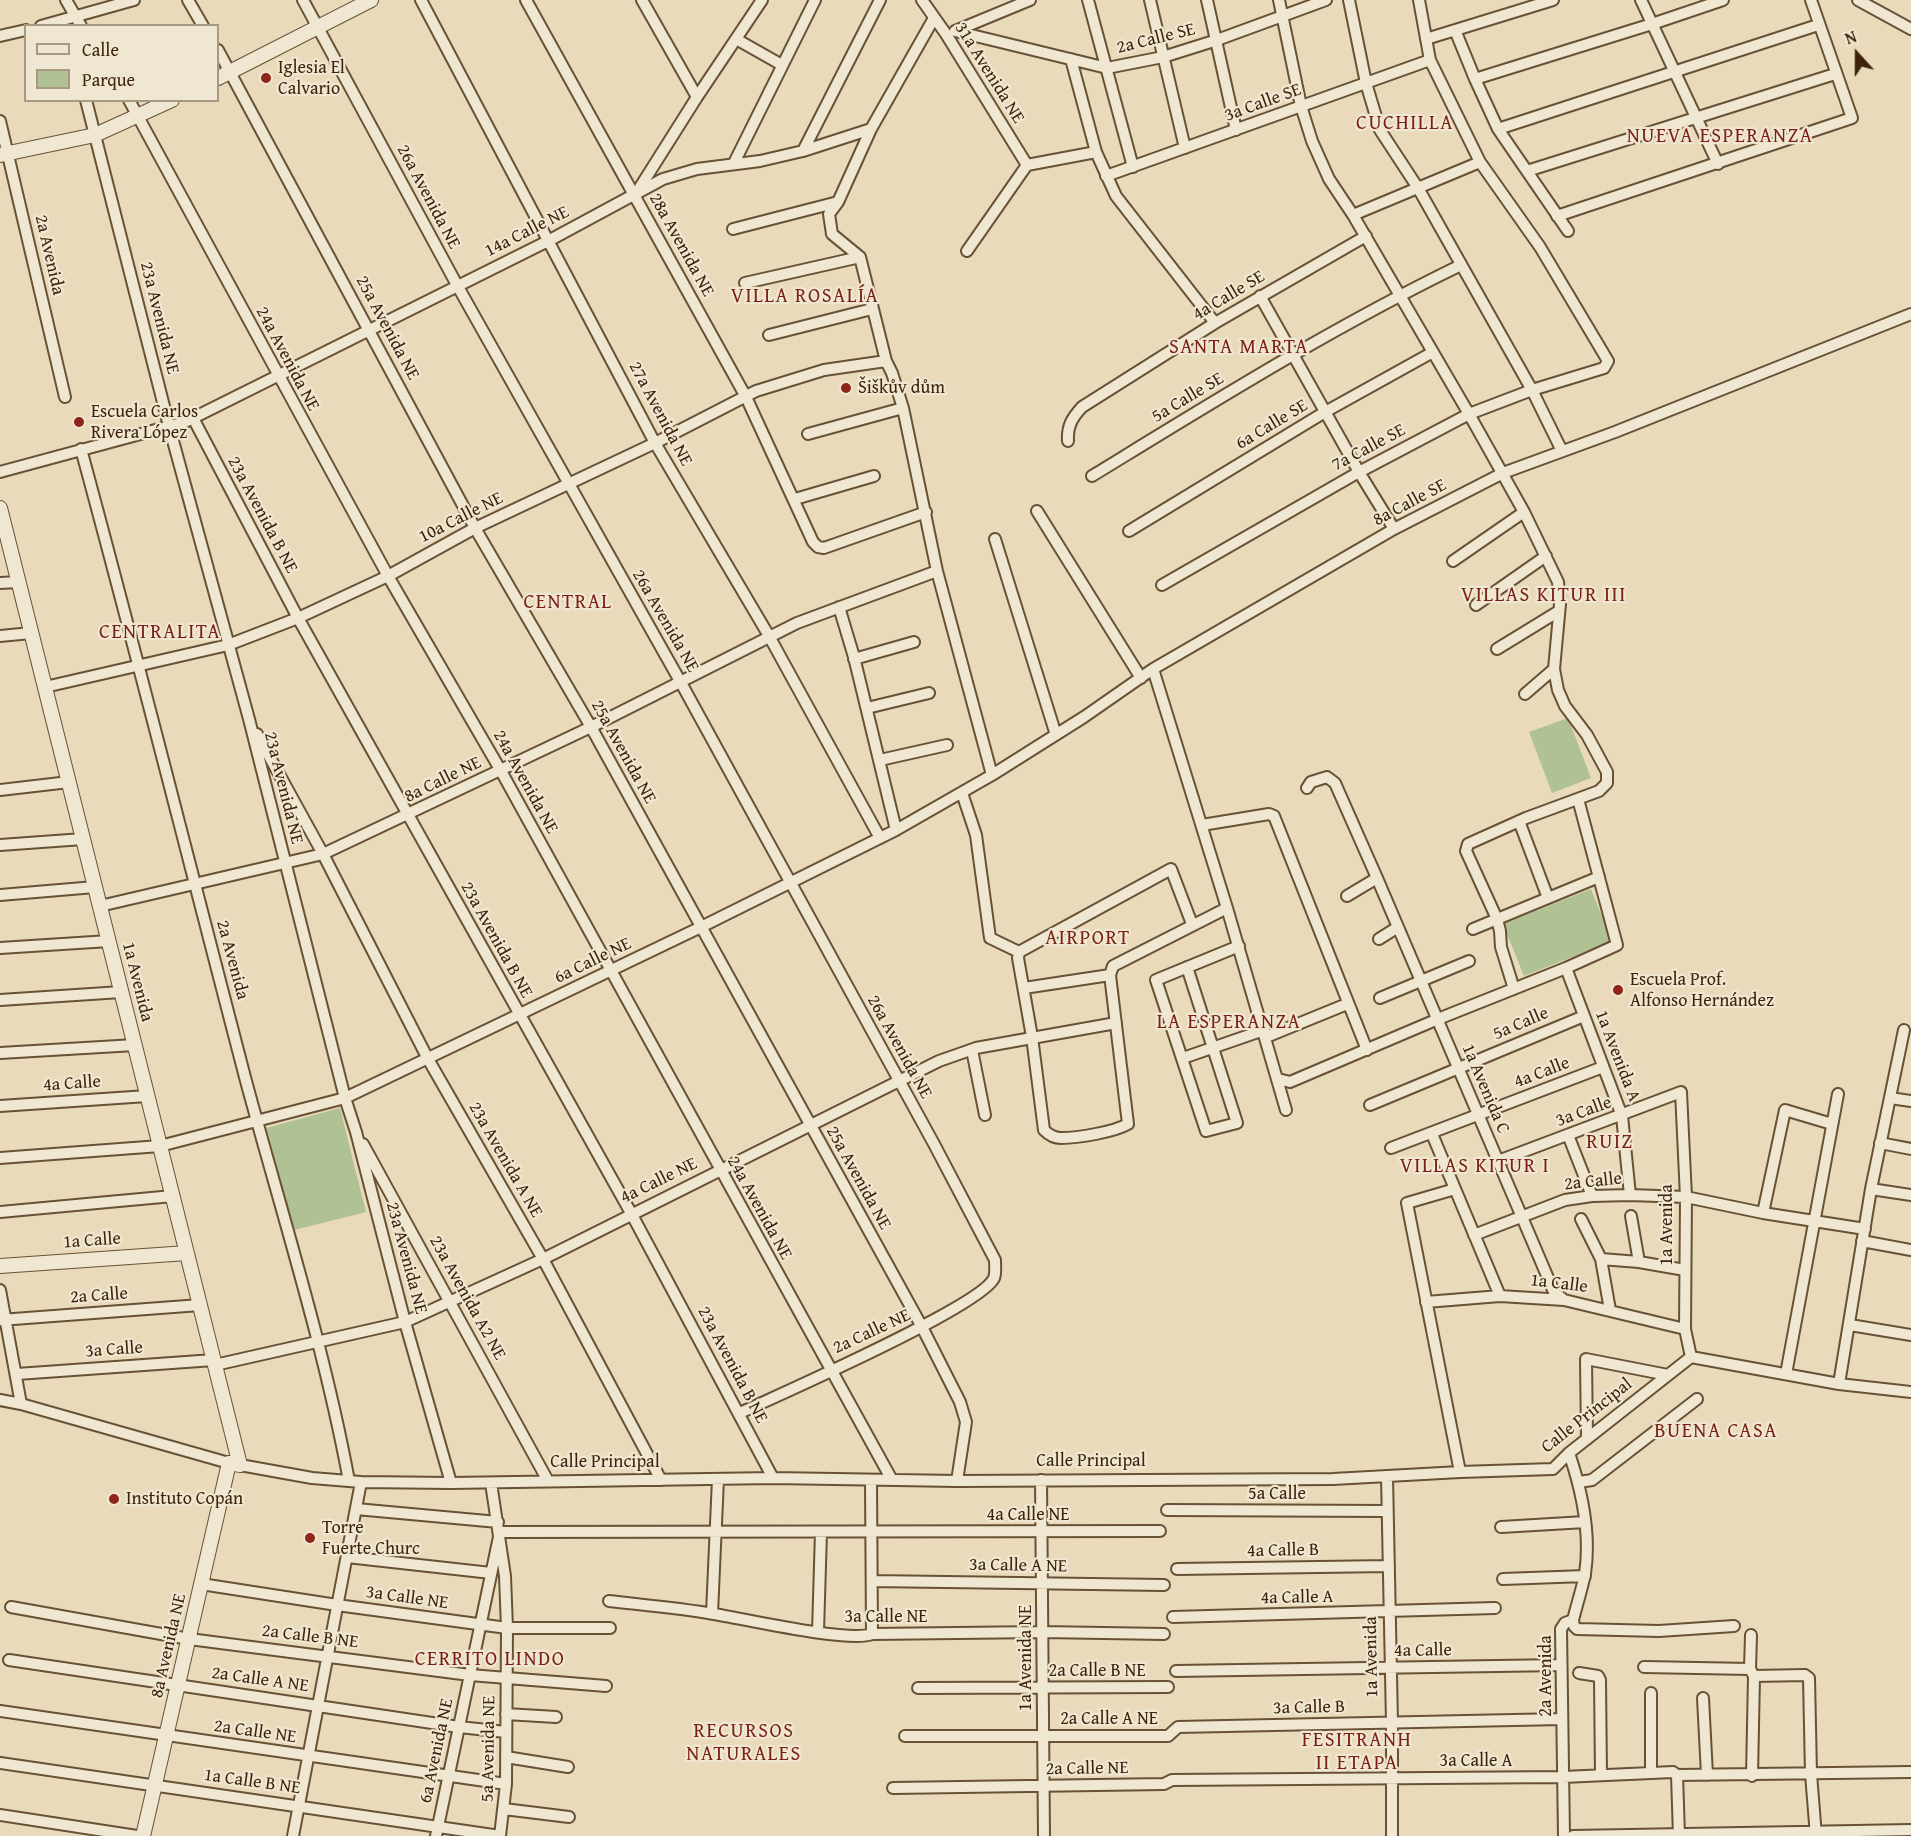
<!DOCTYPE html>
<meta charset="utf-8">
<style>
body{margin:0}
#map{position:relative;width:1911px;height:1836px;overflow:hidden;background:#e8daba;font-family:"Gentium Book Plus",serif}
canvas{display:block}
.legend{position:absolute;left:24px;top:24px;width:195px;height:78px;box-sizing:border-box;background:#f0e7d2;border:2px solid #a89982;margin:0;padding:8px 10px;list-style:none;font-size:18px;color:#3d2309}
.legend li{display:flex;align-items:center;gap:12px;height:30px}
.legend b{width:30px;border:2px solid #a89982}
.north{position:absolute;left:1827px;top:24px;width:60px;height:60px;-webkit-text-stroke:4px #f0e7d2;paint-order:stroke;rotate:339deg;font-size:16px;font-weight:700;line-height:24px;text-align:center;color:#3d2309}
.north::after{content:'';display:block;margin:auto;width:21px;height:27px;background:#3d2309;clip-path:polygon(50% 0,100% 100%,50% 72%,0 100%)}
</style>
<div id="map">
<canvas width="1911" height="1836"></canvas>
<ul class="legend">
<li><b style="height:8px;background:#f0e7d2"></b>Calle</li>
<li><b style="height:16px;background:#b0c194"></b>Parque</li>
</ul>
<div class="north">N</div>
</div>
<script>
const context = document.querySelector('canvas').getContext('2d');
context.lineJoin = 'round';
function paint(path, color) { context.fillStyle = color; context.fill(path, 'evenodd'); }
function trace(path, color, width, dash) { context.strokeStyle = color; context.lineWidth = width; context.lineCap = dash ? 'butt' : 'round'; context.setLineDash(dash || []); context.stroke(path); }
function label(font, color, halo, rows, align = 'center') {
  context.font = font + ' "Gentium Book Plus",serif'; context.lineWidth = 4.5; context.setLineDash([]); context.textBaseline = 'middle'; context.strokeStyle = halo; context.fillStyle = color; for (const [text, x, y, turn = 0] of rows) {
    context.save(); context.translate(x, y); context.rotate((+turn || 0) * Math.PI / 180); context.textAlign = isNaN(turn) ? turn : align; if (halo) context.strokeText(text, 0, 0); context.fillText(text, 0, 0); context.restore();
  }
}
paint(new Path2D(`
 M 1568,718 L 1591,778 L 1552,793 L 1529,732 Z
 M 1591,889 L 1612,941 L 1524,976 L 1503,924 Z
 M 340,1108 L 366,1212 L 294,1230 L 266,1128 Z`), '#b0c194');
const minor = new Path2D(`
 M 66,0 L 81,26
 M 188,0 L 203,26
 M 303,0 L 457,285 L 680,681 L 934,1144 L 995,1260 C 995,1265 996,1274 994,1278 C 982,1306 778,1395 740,1413
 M 421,0 L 655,443 L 769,636 L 880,838
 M 526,0 L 746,397 L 813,542 L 818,547 L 824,548 L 926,512
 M 922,0 L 946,34 L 1027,165
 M 1088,0 L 1133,167
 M 1150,0 L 1185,148
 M 1207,0 L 1236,130
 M 1279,0 L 1301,106 L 1312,141 L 1329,179 L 1353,215 L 1469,414 L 1524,512 L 1558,582 L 1560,604 L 1554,669 L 1525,694
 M 1349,0 L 1366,83 L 1380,130 L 1418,188 L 1532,390 L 1562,451
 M 1641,0 L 1718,164
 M 1858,0 L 1911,29
 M 934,18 L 871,129 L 838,202 L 829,214 L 832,234 L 860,257 L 886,361 L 892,373 L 903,408 L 937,571 L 992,775
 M 41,26 L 134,0
 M 1455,30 L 1475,79 L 1498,129 L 1568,231
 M 955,31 L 1107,68 L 1163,57 L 1217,40 L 1326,0
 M 955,31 L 1030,0
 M 0,36 L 26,30
 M 736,39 L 782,65
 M 1426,39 L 1553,0
 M 218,50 L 475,528 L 591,727 L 922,1327 L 960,1402 L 966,1422 L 957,1481
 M 1071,59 L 1096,152 L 1116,196 L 1215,323
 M 1475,79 L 1652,24 L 1723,0
 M 697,97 L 762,0
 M 86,100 L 169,426 L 249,719 L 345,1098 L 356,1132 L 405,1322 L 451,1483
 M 129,100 L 388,576 L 501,771 L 892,1480
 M 0,121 L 65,397
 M 1498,129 L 1818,25
 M 803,151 L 880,0
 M 734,163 L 815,0
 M 1527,171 L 1835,74
 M 1106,176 L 1430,60
 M 637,192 L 697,97 L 642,0
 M 1353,215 L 1480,162
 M 1557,216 L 1852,118 L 1811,0
 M 733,229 L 838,202
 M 967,251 L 1027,165 L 1096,152
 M 745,283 L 860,257
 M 1260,296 L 1359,472 L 1394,529
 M 769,335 L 872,309
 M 193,418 L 298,618 L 631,1213 L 773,1478
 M 808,434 L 903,408
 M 1068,441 C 1067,426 1072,418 1082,407 L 1215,323 L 1366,236
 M 81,449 C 138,659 191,870 246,1081 C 282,1214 324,1346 349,1481
 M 0,472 L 185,422 L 550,240 L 663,179 L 697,169 L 760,161 L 803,151 L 871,129
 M 1092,476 C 1213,402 1333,327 1461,265
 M 795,499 L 874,476
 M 1037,511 L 1141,678
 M 1129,531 L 1325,412 L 1433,352
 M 995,539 L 1056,735
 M 1453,561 L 1524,512
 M 0,583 L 18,582
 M 1162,585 L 1359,472 L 1469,414 L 1532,390 L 1604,368 L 1608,361 L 1540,247 L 1480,162 L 1430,60 L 1419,0
 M 1476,605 L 1546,556
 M 839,607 L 854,657 L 896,830
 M 0,636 L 31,633
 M 1497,649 L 1559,611
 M 854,659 L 914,642
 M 1153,669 L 1227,908 L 1286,1110
 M 45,687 L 228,645 L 298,618 L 388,576 L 475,528 L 655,443 L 756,391 L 824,370 L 886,361
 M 867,708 L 929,693
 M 257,734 L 323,854 L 428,1059 L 543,1259 L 661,1480
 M 880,760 L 947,745
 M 1307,788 L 1311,782 L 1327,777 L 1335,783 L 1377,878
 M 0,790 L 69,782
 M 962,793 L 976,835 L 990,938 L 1019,952
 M 1519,821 L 1548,898
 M 1202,825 L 1269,814 L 1274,816 L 1367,1050
 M 0,845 L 83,839
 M 0,895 L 95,887
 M 1347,896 L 1377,878 L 1554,1292 L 1564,1300
 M 100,906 L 323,854 L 591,727 L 797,623 L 937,571
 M 1473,929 L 1599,877
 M 1379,939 L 1398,927
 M 0,948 L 109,941
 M 1019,952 L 1018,958 L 1032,1037 L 1044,1130 C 1049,1135 1054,1138 1061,1138 C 1078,1138 1114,1132 1128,1124 L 1110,975 L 1113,966 L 1227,908
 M 1019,952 L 1171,869 L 1192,924
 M 1187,967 L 1237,1123 L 1206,1131 L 1156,980 L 1239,946
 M 1566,968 L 1622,1116 L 1630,1195
 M 1024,988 L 1110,975
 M 1514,989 L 1501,947 L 1500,931 L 1497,919 L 1466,851 L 1468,844 L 1526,818 L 1599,791 L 1607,783 L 1607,772 L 1587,735 L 1565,706 L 1558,690 L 1554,669
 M 1380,998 L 1469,961
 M 0,1000 L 121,992
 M 1266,1037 L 1347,1004
 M 972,1050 L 985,1115
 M 0,1053 L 135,1045
 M 1183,1058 L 1264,1030
 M 1278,1079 L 1290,1082 L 1438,1019 L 1566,968 L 1617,945 L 1578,799
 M 1890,1098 L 1911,1101
 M 1370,1105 L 1584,1016
 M 0,1106 L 147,1096
 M 1432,1134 L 1500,1296
 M 1568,1135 L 1592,1196
 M 1880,1143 L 1911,1149
 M 363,1144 L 548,1481
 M 1391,1148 L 1603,1067
 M 0,1158 L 160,1146 L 345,1098 L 701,927 L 896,830 L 992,775 L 1084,717 L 1153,669 L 1394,529 L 1503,473 L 1615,432 L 1911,314
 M 1498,1161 L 1681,1092 L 1686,1197 L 1685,1329 L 1691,1357
 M 1455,1189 L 1407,1203 L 1460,1472
 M 1871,1189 L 1911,1195
 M 0,1212 L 173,1196
 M 1763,1213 L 1785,1110 L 1832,1124
 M 1631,1216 L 1639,1262
 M 1581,1219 L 1601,1259 L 1610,1310
 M 1474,1235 L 1565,1200 L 1592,1196 L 1630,1195 L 1686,1197 L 1763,1213 L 1865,1229
 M 1862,1241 L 1911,1250
 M 1601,1259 L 1639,1262 L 1685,1270
 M 0,1290 L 21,1404
 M 1426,1302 L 1500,1296 L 1564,1300 L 1685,1329
 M 0,1320 L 200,1305
 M 1850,1325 L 1911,1335
 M 215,1365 L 405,1322 L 543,1259 L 939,1061 L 976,1048 L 1116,1023
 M 17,1374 L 214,1360
 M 1786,1374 L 1838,1094
 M 1839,1384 L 1871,1189 L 1904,1030
 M 0,1400 L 21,1404 L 229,1463
 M 1587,1439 L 1586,1359 L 1668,1375
 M 240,1465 L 312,1478 L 361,1482 L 451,1483 L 773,1478 L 957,1481 L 1333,1479 L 1460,1472 L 1553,1469 L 1569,1453 L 1691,1357 L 1839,1384 L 1911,1392
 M 1387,1476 L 1392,1723 L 1392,1836
 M 871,1480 L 872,1634
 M 1041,1480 L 1044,1836
 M 1579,1482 L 1592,1480 L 1697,1399
 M 491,1483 L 505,1576 L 507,1628 L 506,1784 L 500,1836
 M 356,1509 L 498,1522
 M 1167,1510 L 1387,1511
 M 1501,1527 L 1585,1522
 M 347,1557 L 491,1573
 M 1177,1569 L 1389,1566
 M 1503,1579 L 1585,1576
 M 872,1581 L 1164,1585
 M 201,1584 L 337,1605 L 507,1628 L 610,1628
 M 609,1601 C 644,1605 679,1608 714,1614 C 745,1619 849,1643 872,1634 L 1042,1632 L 1164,1634
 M 11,1607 L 189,1639 L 470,1675 L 606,1686
 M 712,1613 L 718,1479
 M 1173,1617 L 1495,1608
 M 1573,1620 L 1574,1626 L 1577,1629 L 1659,1631 L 1734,1626
 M 818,1632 L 821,1532
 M 1751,1635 L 1750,1669 L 1754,1676 L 1752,1776
 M 9,1660 L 459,1727 L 506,1732
 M 1644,1667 L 1750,1669
 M 1176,1671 L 1561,1665
 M 1579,1673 L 1598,1676 L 1600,1680 L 1601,1775
 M 1754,1676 L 1805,1675 L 1809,1678 L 1811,1774 L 1816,1836
 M 918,1688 L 1168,1687
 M 1651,1693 L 1651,1773
 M 1703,1698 L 1707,1775
 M 0,1711 L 506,1784
 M 506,1714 L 556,1717
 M 905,1736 L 1168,1736 L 1178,1727 L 1562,1719
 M 506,1757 L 568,1767
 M 0,1763 L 500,1836
 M 1677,1775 L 1911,1772
 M 893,1788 L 1164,1784 L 1172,1780 L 1563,1777 L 1673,1772 L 1677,1775 L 1679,1836
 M 504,1809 L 569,1817
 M 0,1815 L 137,1836
 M 293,1836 L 361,1482
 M 436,1836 L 500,1532 L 1160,1531
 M 1564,1836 L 1561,1629 L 1565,1623 L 1573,1620 C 1577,1604 1582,1589 1585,1574 C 1591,1534 1582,1491 1569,1453
 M 1573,1836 L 1911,1830`);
const tertiary = new Path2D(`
 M 218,78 L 371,0
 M 0,155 L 95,135 L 172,100
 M 0,508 L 240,1465 L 229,1463 L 143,1836
 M 0,1266 L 187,1253`);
trace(minor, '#685135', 14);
trace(tertiary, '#685135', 16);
trace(minor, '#f0e7d2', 10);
trace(tertiary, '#f0e7d2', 14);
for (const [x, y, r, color] of [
 [266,78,6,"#8f2418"],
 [846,388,6,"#8f2418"],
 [79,422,6,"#8f2418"],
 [1618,990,6,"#8f2418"],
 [114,1499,6,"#8f2418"],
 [310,1538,6,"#8f2418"]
]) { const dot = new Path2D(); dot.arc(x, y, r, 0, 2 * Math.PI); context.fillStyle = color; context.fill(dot); trace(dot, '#f0e7d2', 2); }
label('18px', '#3d2309', '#f0e7d2', [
 ["2a Calle SE",1156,39,-14],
 ["31a Avenida NE",989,73,58],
 ["3a Calle SE",1263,103,-20],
 ["26a Avenida NE",428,197,62],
 ["14a Calle NE",527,232,-27],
 ["28a Avenida NE",681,245,61],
 ["2a Avenida",49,255,77],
 ["4a Calle SE",1229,296,-31],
 ["23a Avenida NE",159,318,76],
 ["25a Avenida NE",387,328,62],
 ["24a Avenida NE",287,359,62],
 ["5a Calle SE",1188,398,-31],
 ["27a Avenida NE",660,414,62],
 ["6a Calle SE",1272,425,-31],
 ["7a Calle SE",1369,448,-28],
 ["8a Calle SE",1410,503,-28],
 ["23a Avenida B NE",262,515,62],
 ["10a Calle NE",461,518,-27],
 ["26a Avenida NE",665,621,60],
 ["25a Avenida NE",623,752,61],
 ["8a Calle NE",443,780,-26],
 ["24a Avenida NE",525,782,61],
 ["23a Avenida NE",283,788,76],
 ["23a Avenida B NE",496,940,61],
 ["2a Avenida",232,960,75],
 ["6a Calle NE",593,961,-26],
 ["1a Avenida",137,982,76],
 ["5a Calle",1521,1024,-23],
 ["26a Avenida NE",899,1047,61],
 ["1a Avenida A",1617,1056,69],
 ["4a Calle",1542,1073,-21],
 ["4a Calle",72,1084,-4],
 ["1a Avenida C",1485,1089,67],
 ["3a Calle",1584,1112,-20],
 ["23a Avenida A NE",505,1160,60],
 ["25a Avenida NE",858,1178,61],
 ["4a Calle NE",659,1181,-26],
 ["2a Calle",1593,1182,-6],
 ["24a Avenida NE",759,1208,61],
 ["1a Avenida",1667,1225,-90],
 ["1a Calle",92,1241,-4],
 ["23a Avenida NE",406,1258,75],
 ["1a Calle",1559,1284,7],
 ["2a Calle",99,1296,-4],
 ["23a Avenida A2 NE",467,1298,61],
 ["2a Calle NE",872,1332,-25],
 ["3a Calle",114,1350,-4],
 ["23a Avenida B NE",732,1365,62],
 ["Calle Principal",1587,1416,-38],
 ["Calle Principal",1091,1461],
 ["Calle Principal",605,1462],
 ["5a Calle",1277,1494],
 ["4a Calle NE",1028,1515],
 ["4a Calle B",1283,1551,-1],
 ["3a Calle A NE",1018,1566,1],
 ["3a Calle NE",407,1598,8],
 ["4a Calle A",1297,1598,-1],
 ["3a Calle NE",886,1617],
 ["2a Calle B NE",310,1637,7],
 ["8a Avenida NE",169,1646,-77],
 ["4a Calle",1423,1651,-1],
 ["1a Avenida",1372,1657,-91],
 ["1a Avenida NE",1026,1658,-90],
 ["2a Calle B NE",1097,1671],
 ["2a Avenida",1546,1676,-90],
 ["2a Calle A NE",260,1680,8],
 ["3a Calle B",1309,1708,-1],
 ["2a Calle A NE",1109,1719],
 ["2a Calle NE",255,1732,8],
 ["5a Avenida NE",489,1749,-89],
 ["6a Avenida NE",437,1751,-78],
 ["3a Calle A",1476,1761],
 ["2a Calle NE",1087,1769,-1],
 ["1a Calle B NE",252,1782,8]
]);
label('18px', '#3d2309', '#f0e7d2', [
 ["Iglesia El",278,68],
 ["Calvario",278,89],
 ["Šiškův dům",858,388],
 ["Escuela Carlos",91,412],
 ["Rivera López",91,433],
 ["Escuela Prof.",1630,980],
 ["Alfonso Hernández",1630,1001],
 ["Instituto Copán",126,1499],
 ["Torre",322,1528],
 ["Fuerte Churc",322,1549]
], 'left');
context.letterSpacing = '1.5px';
label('20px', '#7a1f14', '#f0e7d2', [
 ["CUCHILLA",1405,124],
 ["NUEVA ESPERANZA",1720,137],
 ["VILLA ROSALÍA",805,297],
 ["SANTA MARTA",1239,348],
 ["VILLAS KITUR III",1544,596],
 ["CENTRAL",568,603],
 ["CENTRALITA",160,633],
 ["AIRPORT",1088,939],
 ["LA ESPERANZA",1229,1023],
 ["RUIZ",1610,1143],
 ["VILLAS KITUR I",1475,1167],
 ["BUENA CASA",1716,1432],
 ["CERRITO LINDO",490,1660],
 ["RECURSOS",744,1732],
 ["NATURALES",744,1755],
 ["FESITRANH",1357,1741],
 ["II ETAPA",1357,1764]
]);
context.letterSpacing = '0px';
</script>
